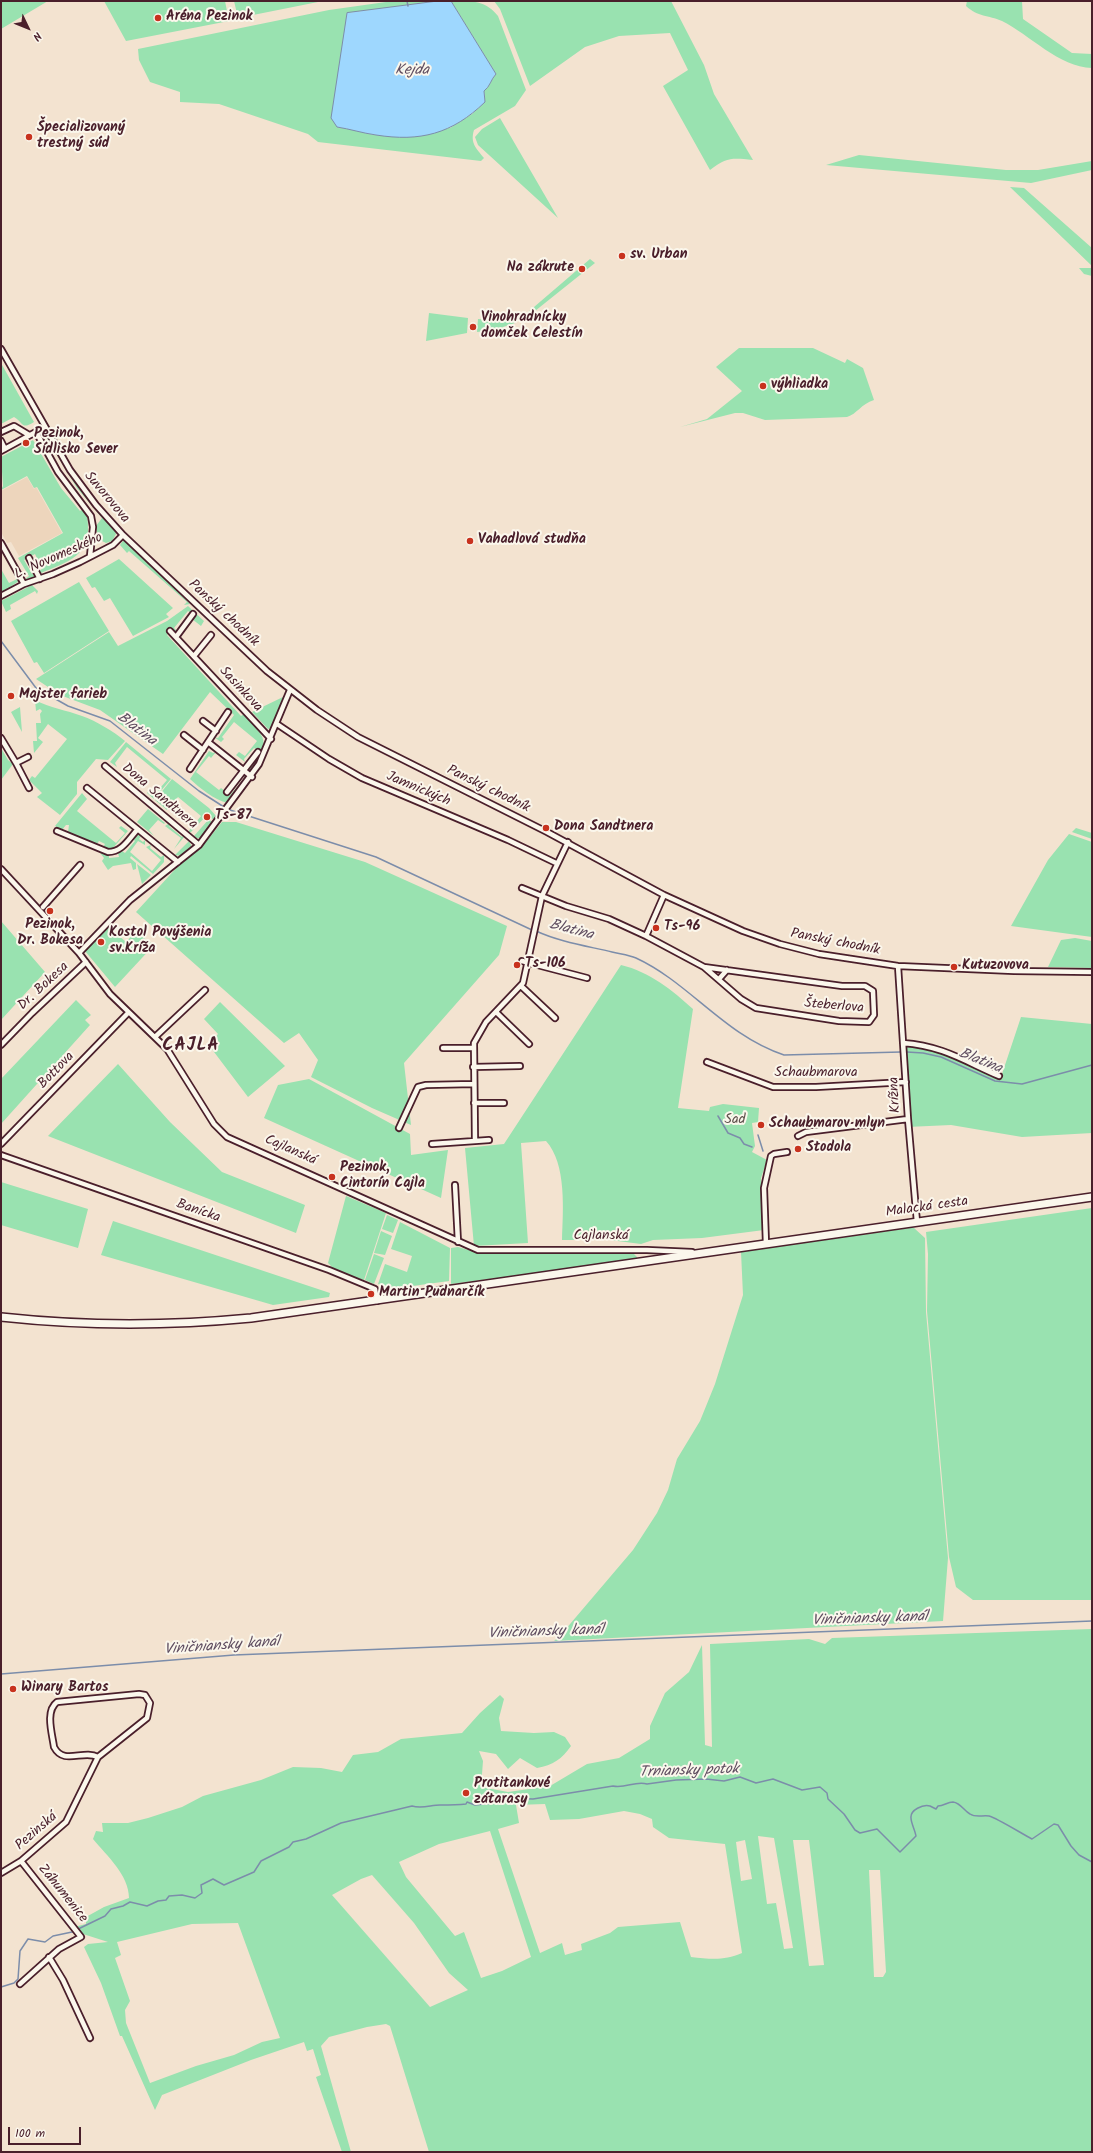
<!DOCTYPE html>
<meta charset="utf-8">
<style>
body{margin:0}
#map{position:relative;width:1093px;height:2153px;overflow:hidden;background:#f3e3d0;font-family:Kalam,sans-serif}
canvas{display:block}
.frame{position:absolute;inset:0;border:2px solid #4a1f2b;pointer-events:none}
.north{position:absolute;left:8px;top:8px;width:40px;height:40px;-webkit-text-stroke:3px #fbf7ec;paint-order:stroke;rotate:133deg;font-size:11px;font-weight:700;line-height:16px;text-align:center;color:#4a1f2b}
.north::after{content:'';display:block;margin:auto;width:14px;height:18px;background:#4a1f2b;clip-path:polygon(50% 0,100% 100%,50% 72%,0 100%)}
.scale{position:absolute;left:8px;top:2127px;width:73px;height:18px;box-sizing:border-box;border:2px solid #4a1f2b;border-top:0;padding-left:5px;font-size:12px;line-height:14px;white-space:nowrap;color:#4a1f2b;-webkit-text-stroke:3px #fbf7ec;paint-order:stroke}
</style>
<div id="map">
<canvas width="1093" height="2153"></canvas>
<div class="frame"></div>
<div class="north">N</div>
<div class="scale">100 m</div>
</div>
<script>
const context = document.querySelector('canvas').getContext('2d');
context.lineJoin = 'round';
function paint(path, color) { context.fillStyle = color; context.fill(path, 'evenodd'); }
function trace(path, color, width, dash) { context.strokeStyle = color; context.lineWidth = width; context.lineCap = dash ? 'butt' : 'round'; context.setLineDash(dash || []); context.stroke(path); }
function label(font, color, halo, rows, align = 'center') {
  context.font = font + ' Kalam,sans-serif'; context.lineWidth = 4; context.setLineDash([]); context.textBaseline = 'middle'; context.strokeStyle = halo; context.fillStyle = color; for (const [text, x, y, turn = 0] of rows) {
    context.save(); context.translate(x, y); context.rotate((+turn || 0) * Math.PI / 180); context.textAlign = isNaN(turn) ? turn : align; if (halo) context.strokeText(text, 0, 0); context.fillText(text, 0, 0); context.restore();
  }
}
paint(new Path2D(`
 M 27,477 L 34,489 L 36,487 L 62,533 L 19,556 L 11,542 L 7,543 L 1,532 L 1,491 Z`), '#edd5bc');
paint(new Path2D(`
 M 1,1 L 48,1 L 1,29 Z
 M 104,1 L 225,1 L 229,21 L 126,41 Z
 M 234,1 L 323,1 L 238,18 Z
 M 393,1 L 438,1 L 347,13 L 337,127 L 351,129 L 374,135 L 450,128 L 472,114 L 485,102 L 484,91 C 490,87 491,79 496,74 L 451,1 C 473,1 485,0 498,16 L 526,90 L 515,106 L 474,130 C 470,143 476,148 484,158 L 481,161 L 318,142 L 308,134 L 219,104 L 180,102 L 180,92 L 150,82 L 139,60 L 138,49 L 329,10 Z
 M 494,1 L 671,1 L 704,65 L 714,94 L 753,160 C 732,158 727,157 710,170 L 663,86 L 688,70 L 670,33 L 619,36 L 585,47 L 530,86 L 500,9 Z
 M 967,1 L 1022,1 L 1023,19 L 1072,53 L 1092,54 L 1092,68 C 1059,67 1030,35 1002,21 C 988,15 978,17 966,6 Z
 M 500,118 L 558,218 L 478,145 L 475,137 L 482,129 Z
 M 859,155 L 1006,170 L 1038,170 L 1092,161 L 1092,170 L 1031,183 L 826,165 Z
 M 1010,187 L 1024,188 L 1092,248 L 1092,266 Z
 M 590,259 L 595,263 L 535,311 L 520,319 Z
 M 1079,268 L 1092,268 L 1092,276 L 1084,274 Z
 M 429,313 L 468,318 L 467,333 L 426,341 Z
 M 478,319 L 514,322 L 515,323 L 494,330 L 477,332 Z
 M 739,348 L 813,348 L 845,363 L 847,359 L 863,368 L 874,400 C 861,404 857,414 847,417 L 765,420 L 743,413 L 735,413 L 680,427 L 707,419 L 742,391 L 716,367 Z
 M 1,363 L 34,422 C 21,430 24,423 14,417 L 1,424 Z
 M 43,432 L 46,434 L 79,487 L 114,527 L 116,534 L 112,541 L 106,543 L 98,539 L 96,526 L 102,518 L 77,488 Z
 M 33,440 L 61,488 L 80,511 L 83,509 C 88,516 88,521 88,530 C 89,557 62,564 41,573 L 39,571 L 42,569 L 35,554 L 24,560 L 32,574 L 35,573 L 36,576 L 24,580 L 29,576 L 18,558 L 63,533 L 37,487 L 34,488 L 27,476 L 1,490 L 3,486 L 1,457 Z
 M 123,541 L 126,541 L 190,604 L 184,605 L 187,602 L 129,551 L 127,553 L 120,545 Z
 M 119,559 L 173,608 L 166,614 L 169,617 L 133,636 L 110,598 L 104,601 L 95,587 L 92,588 L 86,578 Z
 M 1,569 L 9,583 L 17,579 L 19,581 L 1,593 Z
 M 79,582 L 109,631 L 44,673 L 37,662 L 34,663 L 11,621 Z
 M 32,585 L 38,591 L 37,594 L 35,591 L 10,605 L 11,609 L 6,612 L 1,601 Z
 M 188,606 L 204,621 L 201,626 L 192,619 L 191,613 L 188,611 L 174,628 L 177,631 L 175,632 L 172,629 L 167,635 L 241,716 L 244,714 C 265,737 272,742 251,771 L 248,769 L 248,768 L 249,769 L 258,758 L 255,756 L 259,751 L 254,748 L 244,759 L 245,762 L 236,755 L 239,752 L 245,756 L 257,741 L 234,722 L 222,737 L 224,739 L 221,742 L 214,737 L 218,738 L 234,715 L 210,692 L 163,754 L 100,710 L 60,695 L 36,679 L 109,632 L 118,646 L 167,621 Z
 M 283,697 L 271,728 L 268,729 L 252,712 Z
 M 35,700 C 50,708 66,710 82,716 C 96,721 113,731 125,741 L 108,760 L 96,759 L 77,782 L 77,794 L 60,815 L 37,797 L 42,793 L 29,780 L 32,776 L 35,778 L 67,739 L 48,724 L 38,738 L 43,742 L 34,753 L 33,741 L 37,741 L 36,723 L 41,723 L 40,714 L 42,711 L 40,709 L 36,711 Z
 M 20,707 L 22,732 L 11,712 Z
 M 126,742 L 171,779 L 154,799 L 147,793 L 149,791 L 154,795 L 167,780 L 127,747 L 115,763 L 117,767 L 110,762 Z
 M 1,748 L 8,760 L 13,764 L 1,780 Z
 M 209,751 L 213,753 L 216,752 L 211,758 L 209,756 L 196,772 L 219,790 L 221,788 L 230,795 L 245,778 L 244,776 L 246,776 L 247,777 L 228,803 C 214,800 200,788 190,779 Z
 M 172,779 L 209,808 L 217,817 L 214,820 L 207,815 L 191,832 L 188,832 L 201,816 L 178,797 L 167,810 L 155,800 Z
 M 82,793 L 87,799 L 77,811 L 116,843 L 125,833 L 119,828 L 121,826 L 128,831 L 112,849 L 103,847 L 105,844 L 99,841 L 97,844 L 68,832 L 69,825 L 66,825 L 62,830 L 55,826 Z
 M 148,809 L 165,823 L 164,824 L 158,820 L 149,830 L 154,836 L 137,822 Z
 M 209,819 L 212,822 L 200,838 L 196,838 L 194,836 Z
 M 222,822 L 236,822 L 365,862 L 507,926 L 499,955 L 404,1063 L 411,1125 L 372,1108 L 311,1077 L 318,1060 L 299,1033 L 284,1043 L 136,912 L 180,864 L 201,848 Z
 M 168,824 L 171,824 L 169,826 L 182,837 L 184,834 L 185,836 L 174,849 L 181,838 L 165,826 Z
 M 1076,828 L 1092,833 L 1092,839 L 1072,832 Z
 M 1069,834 L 1092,842 L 1092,937 L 1011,926 L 1048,860 Z
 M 138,835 L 141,836 L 139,839 L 143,842 L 145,840 L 145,845 L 138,841 L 130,852 L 152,871 L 161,860 L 146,847 L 151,845 L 150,848 L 161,857 L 164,855 L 164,862 L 153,874 L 131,856 L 130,858 L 136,863 L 136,869 L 133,870 L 131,863 L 113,866 L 108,870 L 102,861 L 104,858 L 98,850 L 109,854 L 109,858 L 119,857 L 118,853 L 122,851 L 125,853 L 135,841 L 133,839 Z
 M 189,841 L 192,847 L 181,856 L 175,855 Z
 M 137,864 L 151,875 L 142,884 Z
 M 1,921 L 45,972 L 1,1020 Z
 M 109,927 L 126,942 L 135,932 L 154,945 L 115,987 L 85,951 Z
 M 1075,938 L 1092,941 L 1092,968 L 1048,967 L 1061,940 Z
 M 621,965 C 650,972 672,990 693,1009 L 678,1108 L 709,1111 L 710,1107 L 723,1104 L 759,1108 L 758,1122 L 752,1123 L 755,1146 L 752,1152 L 767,1160 L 761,1178 L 764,1230 L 702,1238 L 653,1240 L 641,1244 L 610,1240 L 562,1240 C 563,1211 567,1164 546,1141 L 521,1143 L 528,1243 L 474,1246 L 465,1148 L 504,1144 Z
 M 76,1000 L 91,1015 L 85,1020 L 90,1025 L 1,1124 L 1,1079 Z
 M 220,1002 L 285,1066 L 248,1097 L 208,1044 L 218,1034 L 204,1019 Z
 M 1021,1017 L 1092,1024 L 1092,1133 L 1022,1137 L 951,1125 L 907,1127 L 903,1044 L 935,1048 L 999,1076 L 1002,1074 Z
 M 118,1064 L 170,1122 L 222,1172 L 305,1205 L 296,1233 L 48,1136 Z
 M 309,1079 L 410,1134 L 411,1155 L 448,1150 L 441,1198 L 264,1118 L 278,1085 Z
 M 1,1182 L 88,1209 L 78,1248 L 1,1225 Z
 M 346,1196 L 386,1213 L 364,1280 L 336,1271 L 328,1263 Z
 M 1092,1208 L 1092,1600 L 973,1600 L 956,1587 L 949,1557 L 927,1311 L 928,1254 L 926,1232 Z
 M 387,1215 L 398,1220 L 393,1233 L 382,1229 Z
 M 113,1221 L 330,1293 L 329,1297 L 273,1305 L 101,1255 Z
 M 400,1222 L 450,1248 L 449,1281 L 391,1289 L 378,1284 L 385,1264 L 407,1272 L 412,1256 L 391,1249 Z
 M 910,1228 L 914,1228 L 925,1238 L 926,1312 L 948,1558 L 943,1621 L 554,1641 L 559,1637 L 633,1550 L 657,1513 L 668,1490 L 677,1459 L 700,1421 L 715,1384 L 743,1295 L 741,1252 Z
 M 381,1231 L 392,1236 L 385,1255 L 374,1253 Z
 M 458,1247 L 479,1253 L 632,1252 L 637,1257 L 637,1260 L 451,1284 L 451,1248 Z
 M 374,1254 L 384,1258 L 374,1284 L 365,1280 Z
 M 1092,1629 L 1092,2152 L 429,2152 L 390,2026 L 386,2024 L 367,2027 L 329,2037 L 321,2046 L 351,2152 L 342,2152 L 316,2077 L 321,2075 L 313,2049 L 307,2051 L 304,2042 L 251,2060 L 162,2095 L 155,2110 L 122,2036 L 120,2036 L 101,1983 L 84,1947 L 88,1944 L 108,1942 L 83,1934 L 74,1927 L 86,1924 L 86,1917 L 104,1907 L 129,1898 C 129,1875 107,1856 93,1839 L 96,1831 L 103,1832 L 102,1823 L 128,1823 L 148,1818 L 182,1807 L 203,1796 L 261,1780 L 293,1767 L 321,1768 L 342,1772 L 353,1755 L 378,1752 L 401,1739 L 462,1733 L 480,1713 L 500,1695 L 504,1699 L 499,1718 L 501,1731 L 534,1733 L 554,1732 L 565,1737 L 571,1746 C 562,1759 553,1765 537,1768 L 520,1758 L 508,1769 L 496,1754 L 479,1751 L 483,1761 L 481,1787 L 508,1792 L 550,1786 L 587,1764 L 619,1758 L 650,1739 L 650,1726 L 665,1693 L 689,1672 L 702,1645 L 705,1745 L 712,1747 L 710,1644 L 809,1639 L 825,1644 L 832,1638 ZM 545,1804 L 550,1820 L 579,1819 L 624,1811 L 640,1814 L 652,1819 L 653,1827 L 669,1838 L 725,1844 L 742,1953 C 724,1961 710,1959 691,1957 L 680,1922 L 618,1927 L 610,1933 L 581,1944 L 582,1950 L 565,1955 L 562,1943 L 540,1953 L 498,1829 L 519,1823 L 516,1805 ZM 490,1831 L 531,1957 L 502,1971 L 481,1978 L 464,1932 L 455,1936 L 406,1877 L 399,1862 L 439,1844 ZM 758,1836 L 774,1838 L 793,1948 L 784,1949 L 776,1903 L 767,1904 ZM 745,1840 L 752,1879 L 741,1881 L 736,1842 ZM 793,1840 L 809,1840 L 824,1965 L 809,1966 ZM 869,1870 L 880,1870 L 886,1972 L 883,1977 L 874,1977 ZM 372,1875 L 414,1923 L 449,1973 L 468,1990 L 430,2007 L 332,1895 L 361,1879 ZM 238,1923 L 280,2038 L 262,2042 L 234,2055 L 196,2066 L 150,2083 L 126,2023 L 125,2010 L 130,2001 L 115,1958 L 121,1955 L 117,1942 L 192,1924 Z`), '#99e2b0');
const water = new Path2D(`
 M 438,1 L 451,1 L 496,74 C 491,79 490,87 484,91 L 485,102 C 452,134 420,142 376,135 C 362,133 350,129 337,127 L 331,118 L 347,13 Z`);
paint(water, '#9ed7fe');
trace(water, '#7c8daa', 1);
trace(new Path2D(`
 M 407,1 L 408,6
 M 1,641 L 36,688 L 68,706 L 110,721 L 199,791 L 224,807
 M 230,810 L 376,857 L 532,930
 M 536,931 C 560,942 587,946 612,952 C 620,954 629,955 636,958 C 690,983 724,1035 784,1055 L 901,1052
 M 907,1052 L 923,1053 L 941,1057 L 995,1081 L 1022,1084 L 1092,1065
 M 718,1116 L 728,1133 L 740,1138 L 744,1144 L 752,1147
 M 758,1135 L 763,1151
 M 1,1674 L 234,1655 L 1092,1621
 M 1,1987 L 14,1983 L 18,1979 L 20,1951 L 28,1939 L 45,1942 L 53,1936 L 72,1932 L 105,1916 L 111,1909 L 123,1906 L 130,1902 L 147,1906 L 158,1901 L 166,1900 L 169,1896 L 182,1895 L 195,1898 L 202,1893 L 201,1885 L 213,1879 L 224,1885 L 254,1872 L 261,1861 L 289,1847 L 293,1842 L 306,1839 L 341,1823 L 412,1806 C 422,1809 431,1805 440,1805 C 449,1805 457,1805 466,1804 L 467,1802 L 475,1805 L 503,1802 L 511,1798 L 533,1799 L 613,1786 C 625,1789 636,1780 647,1784 L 676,1780 L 706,1779 L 724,1781 L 740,1777 L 756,1783 L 773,1779 L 802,1790 L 820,1787 L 827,1793 L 828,1799 L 844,1814 L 855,1830 L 860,1833 L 877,1829 L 900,1852 L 916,1836 C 915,1830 911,1823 911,1818 C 910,1810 923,1804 930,1806 C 932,1807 934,1808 936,1809 L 938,1806 C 944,1806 947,1802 953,1802 C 961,1803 964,1811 970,1814 C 976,1818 982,1815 989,1816 C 997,1818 1024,1835 1032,1839 L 1054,1824 L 1058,1825 L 1071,1846 L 1079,1855 L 1092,1862`), '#7c8daa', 1.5);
const minor = new Path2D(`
 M 1,349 L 70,470 L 96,505 L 123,535 L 267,671 L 317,710 L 358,737 L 547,832 L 664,895 L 743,931 L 780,944 L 819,954 L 898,966 L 1014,971 L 1092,972
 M 1,432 L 14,426 L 29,435
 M 36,432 L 58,472 L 91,516 L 93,527 L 90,556
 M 1,441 L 5,449
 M 1,451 L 45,427
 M 1,543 L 24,584
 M 29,558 L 40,579
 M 1,596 L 24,584 L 53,574 L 80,562 L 113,545 L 123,535
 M 170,631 L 271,739
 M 176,637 L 193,614
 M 194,656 L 211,635
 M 203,721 L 216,731
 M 277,724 L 329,759 L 362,778 L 508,840 L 556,863
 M 184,735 L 203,750
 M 1,738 L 16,763 L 28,757
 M 208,742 L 252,777
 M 16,763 L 29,788
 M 105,766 L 199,845
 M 190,769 L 228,712
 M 87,788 L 178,862
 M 227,792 L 258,752
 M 57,831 L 108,852 C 122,852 128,840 137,830
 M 1,869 L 79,953 L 110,994 L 167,1049 L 214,1124 L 227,1137 L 478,1250 L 647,1250 L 692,1252
 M 522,888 L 566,906 L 609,919 L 646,936 L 704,967 L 842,986 L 865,986 L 873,991 L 874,1015 L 869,1022 L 839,1021 L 756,1008 L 741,999 L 704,967
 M 43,907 L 80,865
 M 646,936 L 664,895
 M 79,953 L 130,900 L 199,845 L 259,764 L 290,690
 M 522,961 L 587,978
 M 898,966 L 908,1119 L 917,1222
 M 719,979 L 727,970
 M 521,986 L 555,1018
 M 496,1012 L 529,1044
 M 155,1037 L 205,990
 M 903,1043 C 943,1046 964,1061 999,1076
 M 1,1045 L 32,1013 L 86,962
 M 443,1048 L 473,1048
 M 707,1062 L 773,1087 L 816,1087 L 906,1082
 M 473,1067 L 520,1066
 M 474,1103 L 504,1103
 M 399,1128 L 418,1087 L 426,1085 L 474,1084
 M 798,1136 L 806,1132 L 908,1119
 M 475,1141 L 489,1140
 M 1,1144 L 128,1013
 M 432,1144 L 475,1141 L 474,1043 L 486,1022 L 523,983 L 542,896 L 568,842
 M 1,1155 L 329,1270 L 375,1289 L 377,1301
 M 455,1185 L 458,1242
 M 766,1244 L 764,1188 L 771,1156 L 774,1154 L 787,1152
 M 1,1873 L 21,1861 L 66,1822 L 98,1757 L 147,1718 L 150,1703 L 145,1695 L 139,1694 L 57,1702 C 45,1711 52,1733 54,1747 C 64,1766 83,1749 98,1757
 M 49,1957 L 63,1980 L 90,2038
 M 20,1984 L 59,1949 L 81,1937 L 21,1861`);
const secondary = new Path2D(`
 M 1,1317 C 84,1326 168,1326 251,1318 L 1092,1197`);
trace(minor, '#4a1f2b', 8);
trace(secondary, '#4a1f2b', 10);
trace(minor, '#fbf7ec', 4.5);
trace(secondary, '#fbf7ec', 7);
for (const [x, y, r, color] of [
 [158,18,4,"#c8321e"],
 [29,137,4,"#c8321e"],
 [622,256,4,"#c8321e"],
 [582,269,4,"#c8321e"],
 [473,327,4,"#c8321e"],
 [763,386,4,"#c8321e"],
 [26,443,4,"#c8321e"],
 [470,541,4,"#c8321e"],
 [11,696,4,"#c8321e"],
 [207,817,4,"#c8321e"],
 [546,828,4,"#c8321e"],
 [50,911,4,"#c8321e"],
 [656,928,4,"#c8321e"],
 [101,942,4,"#c8321e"],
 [517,965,4,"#c8321e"],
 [954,967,4,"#c8321e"],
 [761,1125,4,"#c8321e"],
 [798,1149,4,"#c8321e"],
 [332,1177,4,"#c8321e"],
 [371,1294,4,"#c8321e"],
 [13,1689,4,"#c8321e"],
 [466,1793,4,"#c8321e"]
]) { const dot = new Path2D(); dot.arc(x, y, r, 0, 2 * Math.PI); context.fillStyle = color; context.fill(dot); trace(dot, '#fbf7ec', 1.5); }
label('bold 14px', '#4a1f2b', '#fbf7ec', [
 ["Aréna Pezinok",166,18],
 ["Špecializovaný",37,129],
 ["trestný súd",37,145],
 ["sv. Urban",630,256],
 ["Na zákrute",574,269,"right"],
 ["Vinohradnícky",481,319],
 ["domček Celestín",481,335],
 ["výhliadka",771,386],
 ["Pezinok,",34,435],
 ["Sídlisko Sever",34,451],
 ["Vahadlová studňa",478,541],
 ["Majster farieb",19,696],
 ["Ts-87",215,817],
 ["Dona Sandtnera",554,828],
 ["Pezinok,",50,926,"center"],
 ["Dr. Bokesa",50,942,"center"],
 ["Ts-96",664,928],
 ["Kostol Povýšenia",109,934],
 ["sv.Kríža",109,950],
 ["Ts-106",525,965],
 ["Kutuzovova",962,967],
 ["Schaubmarov mlyn",769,1125],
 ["Stodola",806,1149],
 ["Pezinok,",340,1169],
 ["Cintorín Cajla",340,1185],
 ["Martin Pudnarčík",379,1294],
 ["Winary Bartos",21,1689],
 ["Protitankové",474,1785],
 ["zátarasy",474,1801]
], 'left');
label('14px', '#4a1f2b', '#fbf7ec', [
 ["Suvorovova",106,498,50],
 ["L. Novomeského",59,557,-24],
 ["Panský chodník",223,614,43],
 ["Sasinkova",240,690,47],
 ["Jamnických",418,790,23],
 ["Panský chodník",488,790,26],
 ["Dona Sandtnera",159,797,40],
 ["Panský chodník",835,943,11],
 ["Dr. Bokesa",44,987,-43],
 ["Šteberlova",834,1007,5],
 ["Bottova",57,1071,-46],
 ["Schaubmarova",816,1074],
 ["Krížna",896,1095,-93],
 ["Cajlanská",290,1151,24],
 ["Malacká cesta",927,1208,-8],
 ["Banícka",198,1212,19],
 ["Cajlanská",601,1237],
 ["Pezinská",37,1832,-41],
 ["Záhumenice",62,1894,51]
]);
label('14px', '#5e504c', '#fbf7ec', [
 ["Sad",735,1121]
]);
label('italic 15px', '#5f4d60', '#fbf7ec', [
 ["Kejda",412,71],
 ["Blatina",136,730,37],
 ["Blatina",571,931,15],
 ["Blatina",980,1062,22],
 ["Viničniansky kanál",870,1620,-2],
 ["Viničniansky kanál",546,1633,-2],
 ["Viničniansky kanál",222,1647,-4],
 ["Trniansky potok",689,1772,-2]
]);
context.letterSpacing = '1px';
label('bold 18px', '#4a1f2b', '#fbf7ec', [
 ["CAJLA",191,1047]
]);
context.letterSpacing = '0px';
</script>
